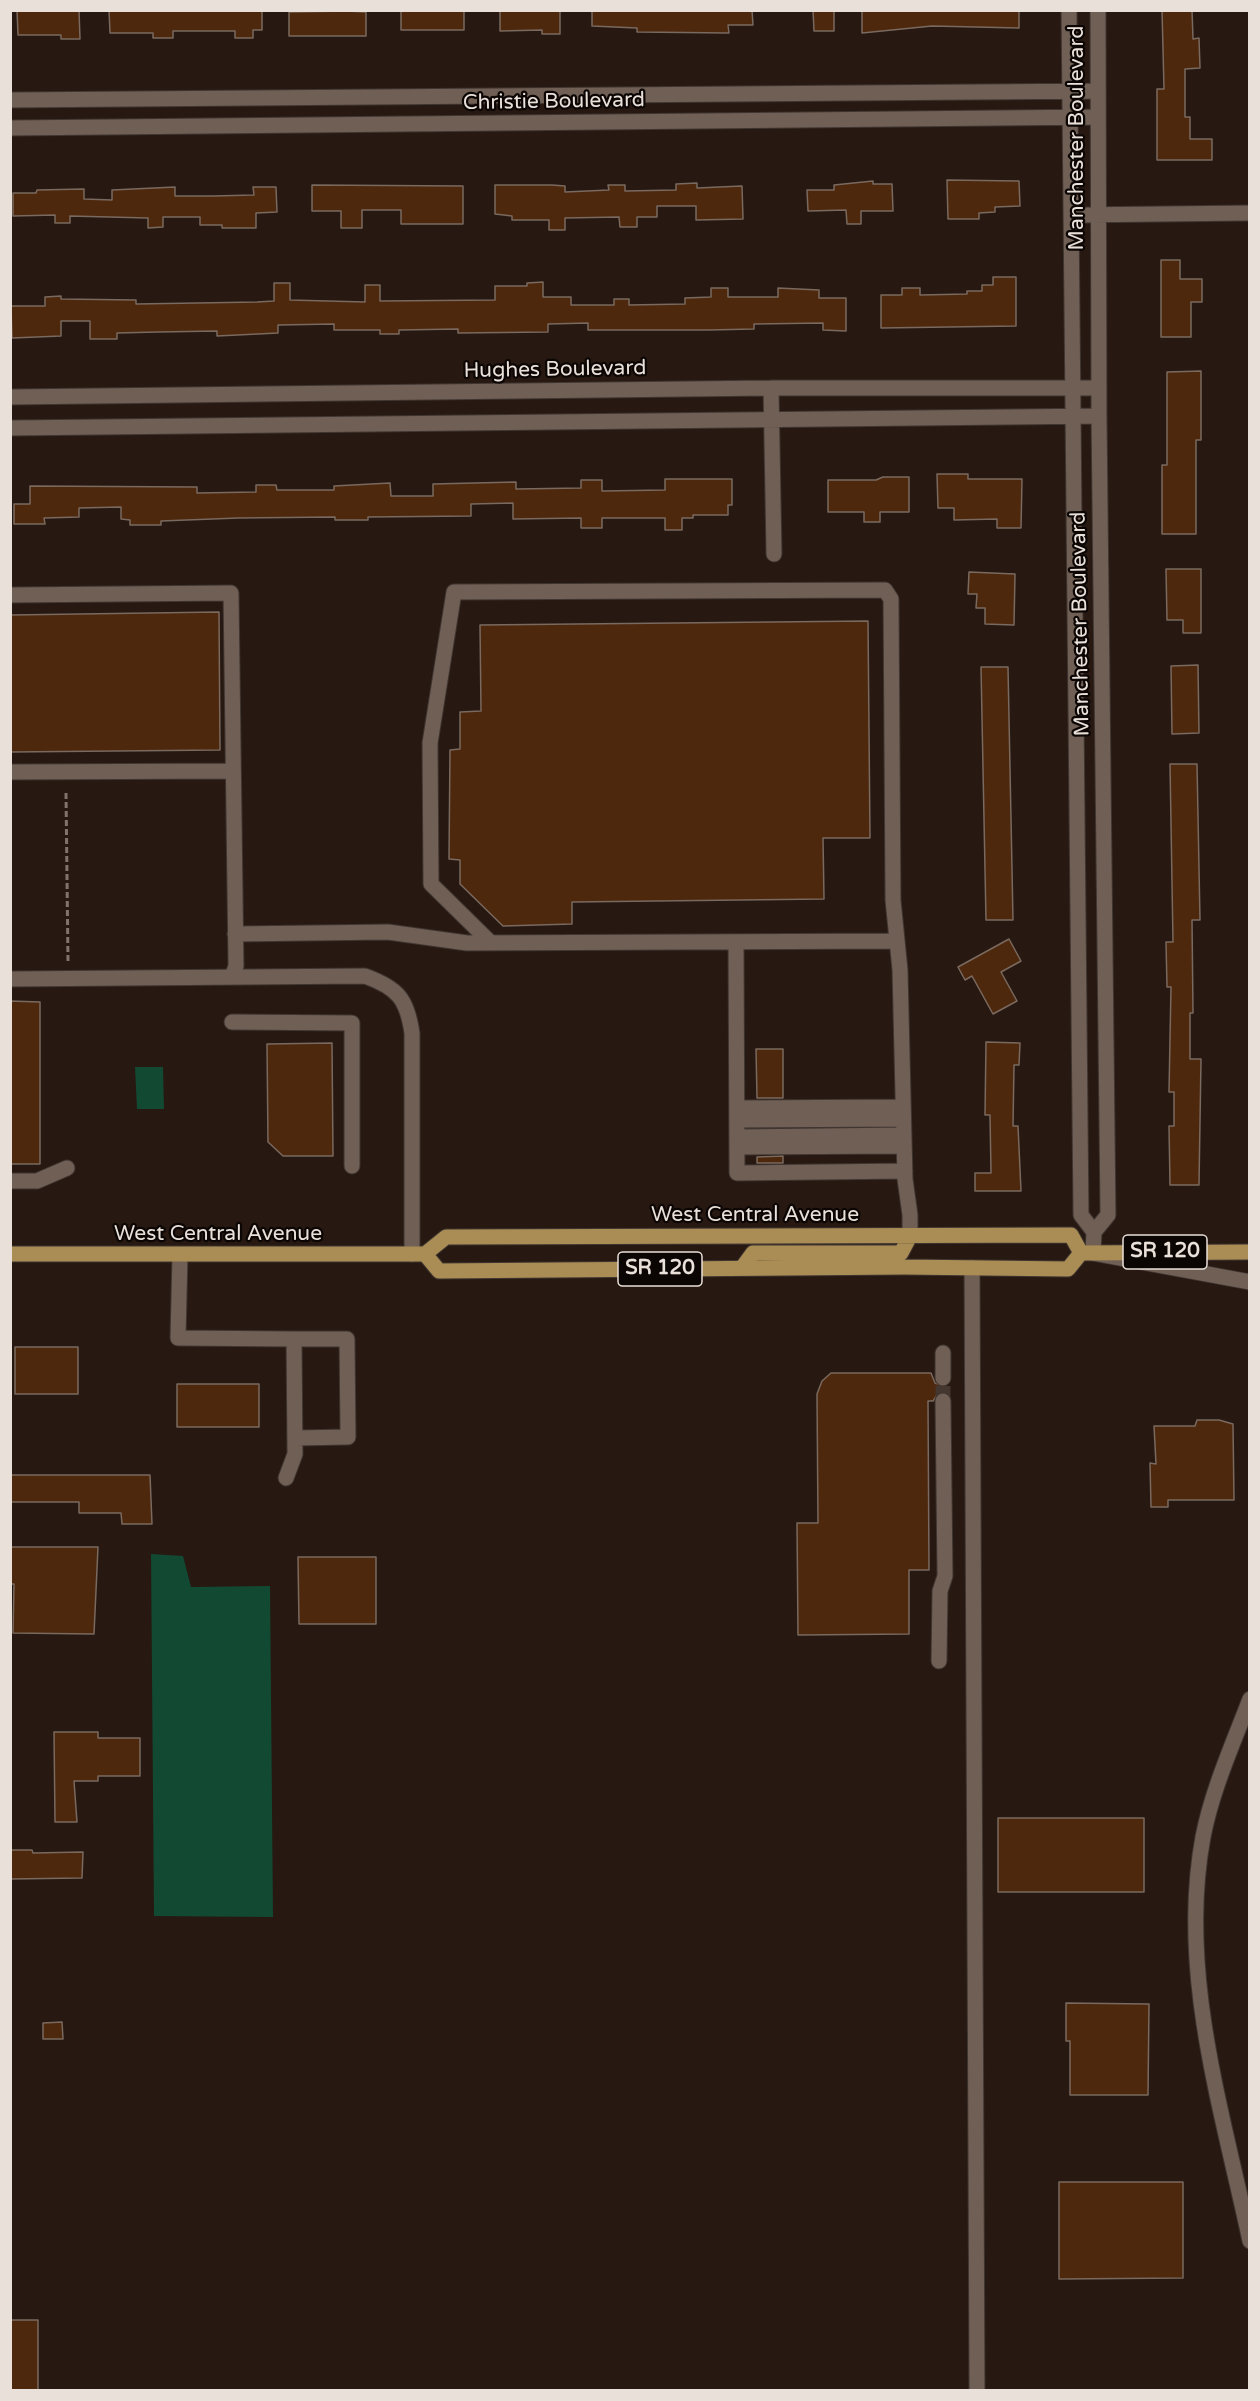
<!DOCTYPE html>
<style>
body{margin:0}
#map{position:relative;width:1260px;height:2401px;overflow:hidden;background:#271911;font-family:"Varela Round",sans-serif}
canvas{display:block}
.frame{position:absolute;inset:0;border:12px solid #eae0da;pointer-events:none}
</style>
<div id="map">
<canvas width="1260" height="2401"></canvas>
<div class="frame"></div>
</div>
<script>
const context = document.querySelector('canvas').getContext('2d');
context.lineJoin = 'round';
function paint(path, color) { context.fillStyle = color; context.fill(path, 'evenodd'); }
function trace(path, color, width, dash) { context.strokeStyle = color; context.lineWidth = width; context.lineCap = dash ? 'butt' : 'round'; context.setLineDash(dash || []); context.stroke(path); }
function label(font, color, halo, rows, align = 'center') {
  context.font = font + ' "Varela Round",sans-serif'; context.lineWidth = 4.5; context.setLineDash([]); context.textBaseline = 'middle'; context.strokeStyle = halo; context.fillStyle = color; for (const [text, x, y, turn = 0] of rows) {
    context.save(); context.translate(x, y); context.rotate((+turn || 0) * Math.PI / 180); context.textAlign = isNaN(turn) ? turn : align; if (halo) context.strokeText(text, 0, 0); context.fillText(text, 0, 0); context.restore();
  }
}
paint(new Path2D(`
 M 135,1067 L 163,1067 L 164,1109 L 137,1109 Z
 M 151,1554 L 183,1556 L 191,1587 L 270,1586 L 273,1917 L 154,1916 Z`), '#124933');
const building = new Path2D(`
 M 17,10 L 79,10 L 80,39 L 61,39 L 61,35 L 18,35 Z
 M 109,10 L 262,10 L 262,30 L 253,30 L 253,38 L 235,38 L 235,31 L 173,31 L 173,38 L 153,38 L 153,33 L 110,33 Z
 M 401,10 L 464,10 L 464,30 L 401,30 Z
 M 500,10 L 560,10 L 560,34 L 542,34 L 542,30 L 500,31 Z
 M 592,10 L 752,10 L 753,25 L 728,25 L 729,33 L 637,32 L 637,28 L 592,26 Z
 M 813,10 L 834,10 L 834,31 L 814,31 Z
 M 862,10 L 1019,10 L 1019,28 L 932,26 L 862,33 Z
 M 1162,10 L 1192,10 L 1193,39 L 1199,38 L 1200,68 L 1185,69 L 1185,117 L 1190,117 L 1190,139 L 1212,139 L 1212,160 L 1157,160 L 1157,89 L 1164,89 Z
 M 347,11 L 366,12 L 366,36 L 289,36 L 289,12 Z
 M 947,180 L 1019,181 L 1020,206 L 995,207 L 995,212 L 979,213 L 979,219 L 948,219 Z
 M 873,181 L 873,184 L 892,184 L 893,211 L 861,211 L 861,224 L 847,224 L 846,210 L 808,211 L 807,190 L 834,190 L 834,185 Z
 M 697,183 L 697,188 L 742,186 L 743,219 L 696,220 L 696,206 L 657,206 L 657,217 L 637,217 L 637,227 L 620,227 L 619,217 L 565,218 L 565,230 L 549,230 L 549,220 L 512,220 L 512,216 L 495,214 L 495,185 L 552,185 L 565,186 L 565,192 L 609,190 L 608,185 L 625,185 L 625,191 L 676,190 L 676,184 Z
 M 312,185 L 463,186 L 463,224 L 401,224 L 401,210 L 362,210 L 362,228 L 341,228 L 341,211 L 312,211 Z
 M 175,187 L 175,196 L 213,196 L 254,195 L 253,187 L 276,187 L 277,212 L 256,213 L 256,228 L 222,228 L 222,225 L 200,225 L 200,217 L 163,217 L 163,227 L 148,228 L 148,218 L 70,216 L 70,223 L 55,223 L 55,215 L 13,216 L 13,193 L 36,193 L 37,190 L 84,189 L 84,199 L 112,200 L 112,190 Z
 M 1161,260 L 1180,260 L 1180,279 L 1202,279 L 1202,302 L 1191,302 L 1191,337 L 1161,337 Z
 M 993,277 L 1016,277 L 1016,326 L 881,328 L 881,295 L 902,295 L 902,288 L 920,288 L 920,295 L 967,294 L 967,291 L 982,291 L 982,285 L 993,285 Z
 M 543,282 L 543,297 L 571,297 L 571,305 L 614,305 L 614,299 L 629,299 L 629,305 L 685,304 L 685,298 L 711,297 L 711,288 L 728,288 L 728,297 L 778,297 L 778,288 L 819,290 L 819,298 L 846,298 L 846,331 L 823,330 L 823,323 L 754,324 L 754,329 L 708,330 L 588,330 L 588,323 L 548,324 L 548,332 L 458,333 L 458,329 L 399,330 L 399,334 L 380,334 L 380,330 L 334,330 L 334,324 L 278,325 L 278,333 L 217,336 L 217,331 L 158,332 L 117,333 L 117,339 L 90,339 L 90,321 L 61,321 L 61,336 L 12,338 L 11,306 L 45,306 L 45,297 L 61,296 L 61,299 L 136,300 L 136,304 L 257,302 L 274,301 L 274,283 L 290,283 L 290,300 L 365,302 L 365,285 L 380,285 L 380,301 L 495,300 L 495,286 L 527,286 L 527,283 Z
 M 1201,371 L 1201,440 L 1196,440 L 1196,534 L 1162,534 L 1162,465 L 1167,465 L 1167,372 Z
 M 937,474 L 968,474 L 968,479 L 1022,479 L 1021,528 L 997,528 L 997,519 L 954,520 L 954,508 L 938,508 Z
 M 883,477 L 909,477 L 909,512 L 880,512 L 880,522 L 864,522 L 864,512 L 828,512 L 828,480 L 876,480 Z
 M 665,479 L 732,479 L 732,505 L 728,505 L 728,515 L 693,515 L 693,518 L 682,518 L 682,530 L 665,530 L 665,518 L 602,518 L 602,528 L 581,528 L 581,518 L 513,519 L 513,503 L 471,504 L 471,516 L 368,517 L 368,520 L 335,520 L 335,517 L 238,518 L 161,521 L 161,525 L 130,525 L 130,520 L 121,519 L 121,507 L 79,508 L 79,517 L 44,518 L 45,524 L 14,524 L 14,504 L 30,504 L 30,486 L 197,487 L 197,493 L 256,492 L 256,485 L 276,485 L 277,490 L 334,490 L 334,486 L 390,483 L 391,496 L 433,496 L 433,484 L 516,482 L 516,489 L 581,488 L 581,480 L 602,480 L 602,491 L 665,490 Z
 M 1166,569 L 1201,569 L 1201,633 L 1183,633 L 1183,620 L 1167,620 Z
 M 969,572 L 1015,574 L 1014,625 L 985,624 L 985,608 L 976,608 L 977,594 L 968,594 Z
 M 219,612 L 220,750 L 10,752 L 10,615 Z
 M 868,621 L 870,838 L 823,838 L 824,899 L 572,902 L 572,924 L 503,926 L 460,884 L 460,860 L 449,859 L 450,750 L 460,749 L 460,712 L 481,711 L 480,625 Z
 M 1198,665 L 1199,733 L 1172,734 L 1171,666 Z
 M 981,667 L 1008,667 L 1013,920 L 986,920 Z
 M 1170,764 L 1197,764 L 1200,920 L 1192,920 L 1193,1013 L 1190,1013 L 1190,1059 L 1201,1059 L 1199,1185 L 1170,1185 L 1169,1126 L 1174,1126 L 1174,1092 L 1169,1092 L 1171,987 L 1167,987 L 1166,942 L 1173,942 Z
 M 1009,939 L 1021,961 L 1001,972 L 1017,1001 L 993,1014 L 972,976 L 965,980 L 958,967 Z
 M 10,1001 L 40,1002 L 40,1164 L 10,1164 Z
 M 986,1042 L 1020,1043 L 1019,1065 L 1014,1065 L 1013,1126 L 1018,1126 L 1021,1191 L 975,1191 L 975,1173 L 991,1173 L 990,1115 L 985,1115 Z
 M 332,1043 L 333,1156 L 283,1156 L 268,1142 L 267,1044 Z
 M 756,1049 L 783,1049 L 783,1098 L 757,1098 Z
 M 783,1156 L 783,1163 L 757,1163 L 757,1157 Z
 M 15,1347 L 78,1347 L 78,1394 L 15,1394 Z
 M 831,1373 L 931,1373 L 935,1383 L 946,1387 L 946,1392 L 939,1392 L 933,1401 L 928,1401 L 929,1570 L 909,1570 L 909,1634 L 798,1635 L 797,1523 L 818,1523 L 817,1394 L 822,1381 Z
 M 177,1384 L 259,1384 L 259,1427 L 177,1427 Z
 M 1197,1420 L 1219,1420 L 1233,1424 L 1234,1500 L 1168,1500 L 1168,1507 L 1151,1507 L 1150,1463 L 1156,1464 L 1154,1426 L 1195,1426 Z
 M 10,1475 L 150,1475 L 152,1524 L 122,1524 L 121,1513 L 79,1513 L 79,1502 L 10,1502 Z
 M 10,1547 L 98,1547 L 94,1634 L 13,1633 L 14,1584 L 10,1584 Z
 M 298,1557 L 376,1557 L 376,1624 L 299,1624 Z
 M 54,1732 L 98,1732 L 98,1738 L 140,1738 L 140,1776 L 98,1776 L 98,1781 L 74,1781 L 77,1822 L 55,1822 Z
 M 998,1818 L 1144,1818 L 1144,1892 L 998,1892 Z
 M 10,1850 L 32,1850 L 33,1853 L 83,1852 L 82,1878 L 10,1879 Z
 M 1066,2003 L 1149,2004 L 1148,2095 L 1070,2095 L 1070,2041 L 1066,2041 Z
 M 62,2022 L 63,2039 L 43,2039 L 43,2023 Z
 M 1059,2182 L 1183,2182 L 1183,2278 L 1059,2279 Z
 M 10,2320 L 38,2320 L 38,2391 L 10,2391 Z`);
paint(building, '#4d280d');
trace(building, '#7a695f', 1.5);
trace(new Path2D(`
 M 943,1401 L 943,1378`), '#44372f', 15, [15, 8]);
const minor = new Path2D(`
 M 1069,10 L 1081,1215 L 1094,1232
 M 1098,10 L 1099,416 L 1108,1215 L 1094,1232 L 1093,1253 L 1250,1282
 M 10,100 L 1097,91
 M 10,128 L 1097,117
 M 1072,215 L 1250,213
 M 771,388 L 774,554
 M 10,397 L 771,388 L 1099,388
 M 10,428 L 1099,416
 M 10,595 L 231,593 L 236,966 L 232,977
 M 10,772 L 232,771
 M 235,934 L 388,932 L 467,943 L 897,941
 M 736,942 L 737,1173 L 905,1171
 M 491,943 L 431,884 L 430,743 L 454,592 L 885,590 L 891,599 L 893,900 L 900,970 L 905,1179 L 910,1215 L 910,1236
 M 10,979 L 365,976 C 398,988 407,999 412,1033 L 412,1254
 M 232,1022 L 352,1023 L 352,1166
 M 737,1108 L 903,1107
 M 737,1120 L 903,1119
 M 737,1137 L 904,1135
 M 737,1147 L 904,1146
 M 10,1181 L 37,1181 L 67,1168
 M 180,1255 L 178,1338 L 294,1339 L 295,1454 L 286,1478
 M 972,1268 L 977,2390
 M 294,1339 L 347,1339 L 348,1437 L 295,1438
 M 943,1378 L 943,1353
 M 939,1661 L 940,1591 L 945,1576 L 943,1401
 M 1250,1699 C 1233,1744 1212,1790 1203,1837 C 1178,1972 1222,2109 1250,2241`);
const major = new Path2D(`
 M 10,1254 L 425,1254 L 446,1237 L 1071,1235 L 1081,1253
 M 425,1254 L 439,1271 L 904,1267 L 1068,1269 L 1081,1253 L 1250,1252
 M 742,1268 L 753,1253 L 901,1253 L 910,1236`);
trace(minor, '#3f3531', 17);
trace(major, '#3f3531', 17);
trace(new Path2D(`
 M 66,793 L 68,961`), '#81746d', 3, [6, 3]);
trace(minor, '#6f5f54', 15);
trace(major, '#aa8d54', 15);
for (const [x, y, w] of [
 [1165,1252,84],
 [660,1269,84]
]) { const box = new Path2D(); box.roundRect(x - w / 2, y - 17, w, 34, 4.5); context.fillStyle = '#0b0604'; context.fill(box); trace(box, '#eae0da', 1.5); }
label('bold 20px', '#eae0da', null, [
 ["SR 120",1165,1252],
 ["SR 120",660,1269]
]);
label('21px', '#eae0da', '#0b0604', [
 ["Christie Boulevard",554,102,-1],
 ["Manchester Boulevard",1077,138,-90],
 ["Hughes Boulevard",555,370,-1],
 ["Manchester Boulevard",1081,624,-91],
 ["West Central Avenue",755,1215],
 ["West Central Avenue",218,1234]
]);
</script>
